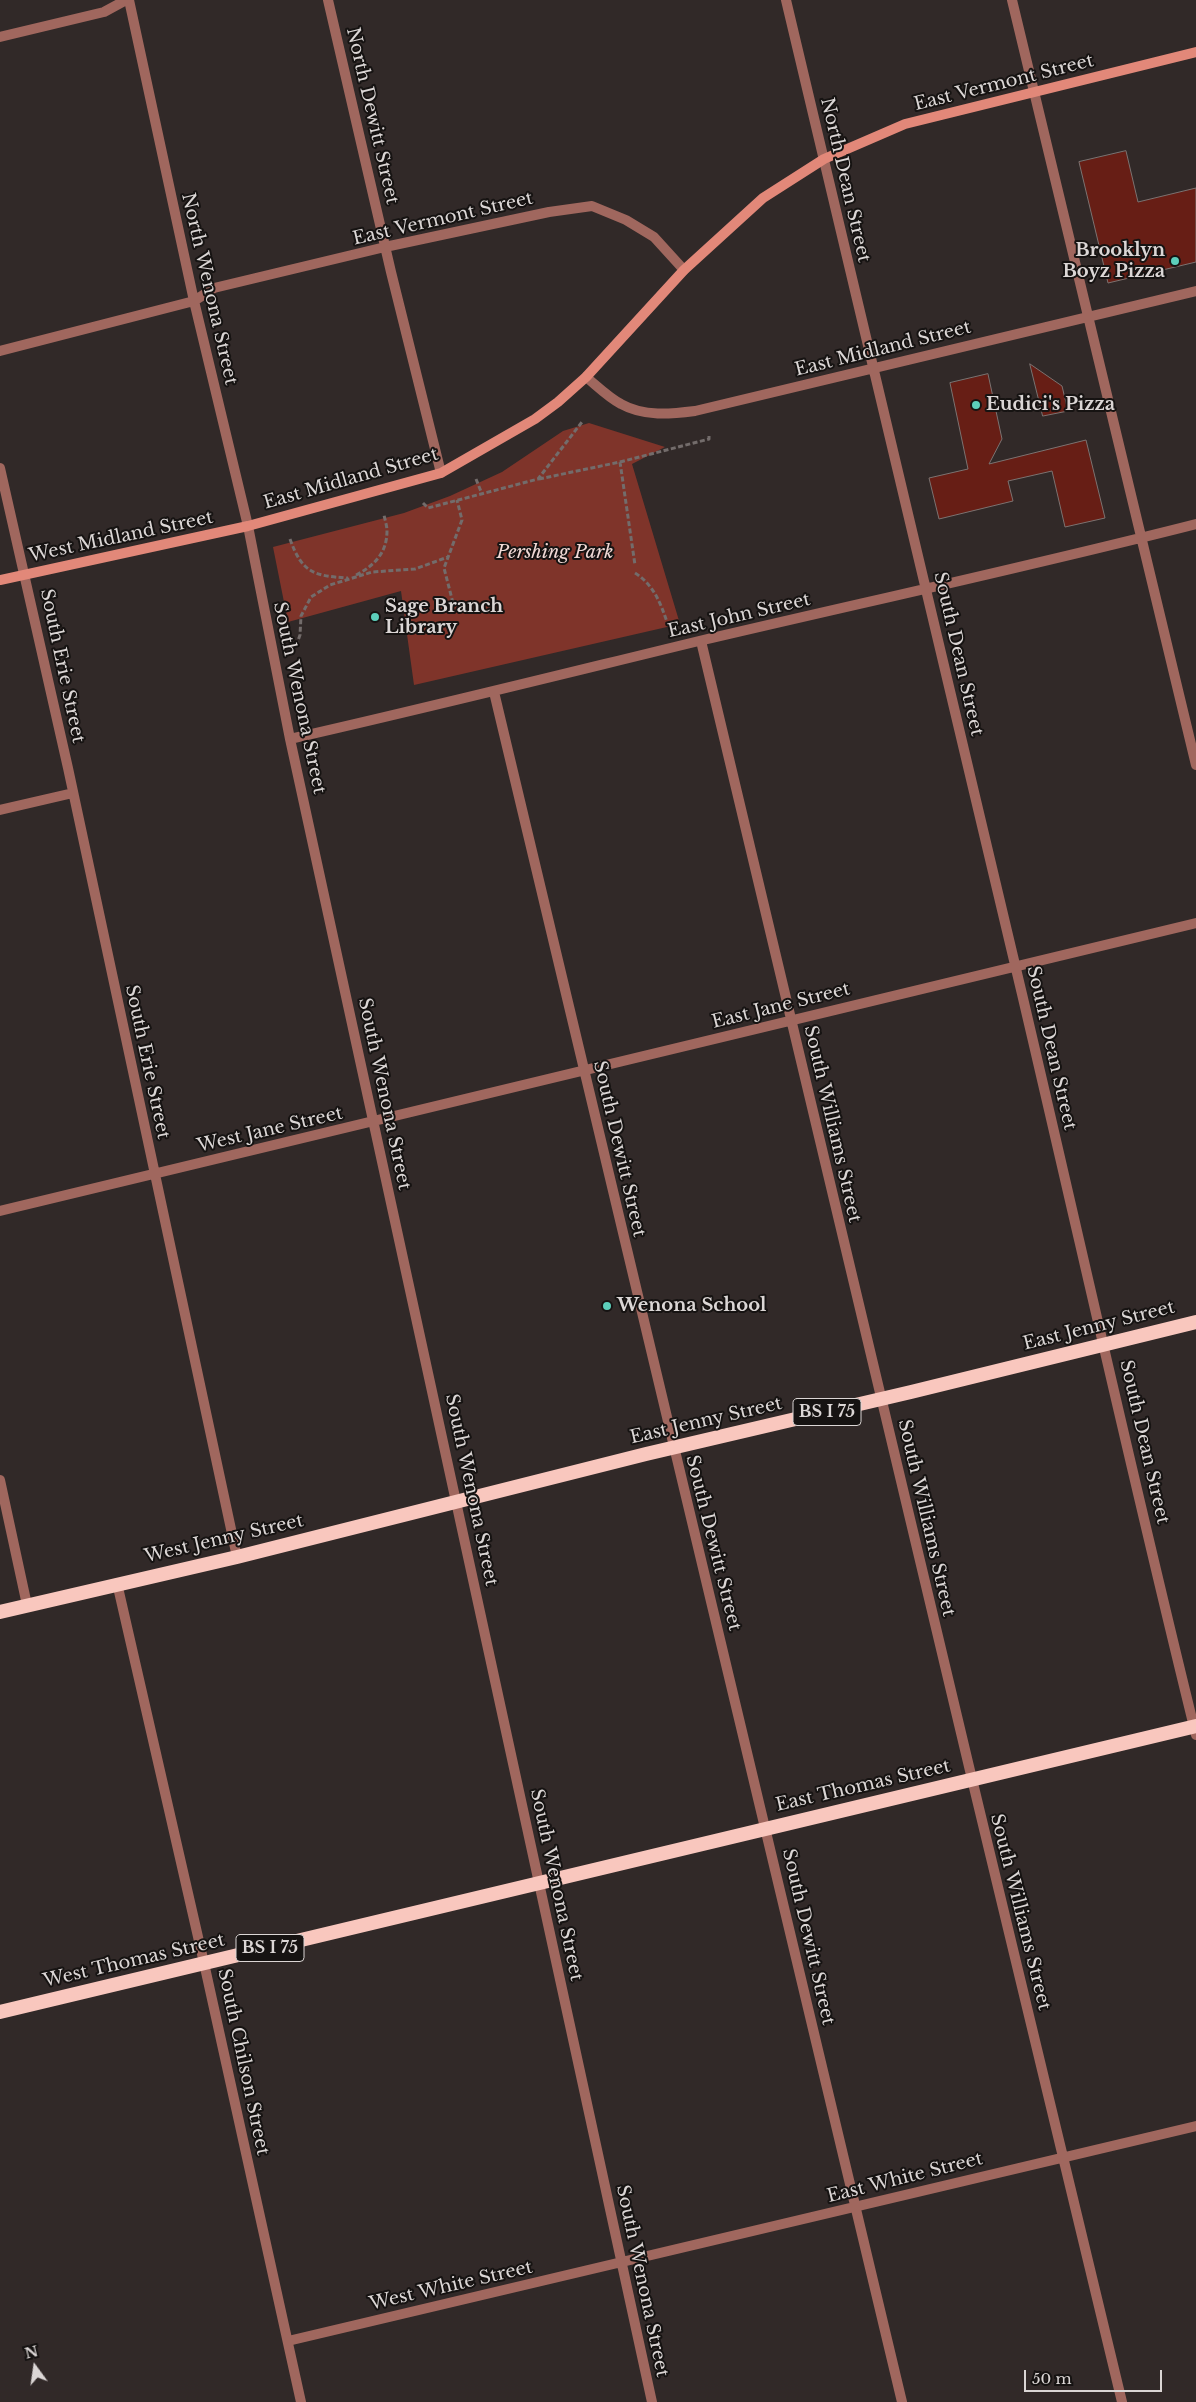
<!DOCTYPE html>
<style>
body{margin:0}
#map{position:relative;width:1196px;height:2402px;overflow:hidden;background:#312928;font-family:"Libre Baskerville",serif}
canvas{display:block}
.north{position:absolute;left:10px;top:2342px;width:50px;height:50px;-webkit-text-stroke:4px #161312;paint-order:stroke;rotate:346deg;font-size:14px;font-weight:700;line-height:20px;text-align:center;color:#dbd6d5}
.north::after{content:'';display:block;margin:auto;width:18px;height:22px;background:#dbd6d5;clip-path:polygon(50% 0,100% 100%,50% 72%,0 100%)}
.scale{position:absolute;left:1024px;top:2370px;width:138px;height:22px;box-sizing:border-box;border:2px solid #dbd6d5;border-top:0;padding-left:6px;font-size:15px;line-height:18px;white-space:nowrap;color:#dbd6d5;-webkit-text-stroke:4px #161312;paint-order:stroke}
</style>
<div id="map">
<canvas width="1196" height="2402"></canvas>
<div class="north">N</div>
<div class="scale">50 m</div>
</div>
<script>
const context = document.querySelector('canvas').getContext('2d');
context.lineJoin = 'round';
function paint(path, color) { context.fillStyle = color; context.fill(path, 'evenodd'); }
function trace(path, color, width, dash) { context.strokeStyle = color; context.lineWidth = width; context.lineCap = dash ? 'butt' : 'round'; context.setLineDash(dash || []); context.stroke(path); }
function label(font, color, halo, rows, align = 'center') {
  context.font = font + ' "Libre Baskerville",serif'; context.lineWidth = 4; context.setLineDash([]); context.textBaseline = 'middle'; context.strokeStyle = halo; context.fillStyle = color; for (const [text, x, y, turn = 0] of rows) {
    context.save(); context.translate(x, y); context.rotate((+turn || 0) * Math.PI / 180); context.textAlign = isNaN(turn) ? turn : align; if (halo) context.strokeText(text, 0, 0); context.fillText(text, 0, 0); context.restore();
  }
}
paint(new Path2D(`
 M 589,423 L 665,447 L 632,464 L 680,624 L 414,685 L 401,591 L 288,622 L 273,547 L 404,513 L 450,496 L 502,472 L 563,431 Z`), '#7f342a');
const building = new Path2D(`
 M 1126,151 L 1138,202 L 1196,188 L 1196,262 L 1108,283 L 1079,162 Z
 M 1030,364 L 1062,386 L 1068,411 L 1043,416 Z
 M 988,374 L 1002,439 L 989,464 L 1086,440 L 1105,518 L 1065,527 L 1052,471 L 1008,481 L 1013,501 L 939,519 L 929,478 L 968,469 L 950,383 Z`);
paint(building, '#671e15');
trace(building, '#7c7371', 1);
trace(new Path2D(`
 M 620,462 L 709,439 L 709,435
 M 476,479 L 482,494
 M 539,479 L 620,462 L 635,565
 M 423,503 L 428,508 L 538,479 L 582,422
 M 290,539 C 302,573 314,576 348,578
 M 635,573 C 654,585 661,604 668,625
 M 356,575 C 374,566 387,553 387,531 C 387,526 385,520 384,515
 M 453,603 L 444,568 L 462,520 L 457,500
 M 296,646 L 300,635 L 301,616 L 311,597 L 330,585 L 372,572 L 415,569 L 448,557`), '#736c6b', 3, [5, 2.5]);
trace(new Path2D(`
 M 129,0 L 194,301 L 248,526 L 290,739 L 652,2402
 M 328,0 L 391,272 L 441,473
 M 786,0 C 863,332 943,663 1022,994 C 1080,1241 1135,1489 1196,1735
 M 1012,0 L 1196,765
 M 0,37 L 104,12 L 126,0
 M 0,351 L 194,301 L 214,288 L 385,247 L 549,212 L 592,206 L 626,220 L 654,237 L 684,270
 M 586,377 C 597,386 609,398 621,404 C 644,417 671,414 695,411 L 1196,291
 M 0,468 L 68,768 L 237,1557
 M 701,641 L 972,1779 L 1122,2402
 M 494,692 L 902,2402
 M 290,739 C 427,708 563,674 699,641 C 865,602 1031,566 1196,524
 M 0,810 L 73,793
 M 0,1211 L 1196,923
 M 0,1480 L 27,1605
 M 117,1583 L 204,1963 L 301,2402
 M 288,2341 L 1196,2126`), '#a0675e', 10);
trace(new Path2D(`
 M 0,580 L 248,526 L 441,473 L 535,419 L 558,402 L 586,377 L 684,270 L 763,198 L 824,159 L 905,124 L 1196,52`), '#e28879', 10);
trace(new Path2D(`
 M 0,1612 L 237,1557 L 646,1454 L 911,1392 L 1196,1322
 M 0,2012 L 1196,1726`), '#f9c7be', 14);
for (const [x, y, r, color] of [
 [1175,261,5,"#5cceba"],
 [976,405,5,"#5cceba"],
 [375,617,5,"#5cceba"],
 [607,1306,5,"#5cceba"]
]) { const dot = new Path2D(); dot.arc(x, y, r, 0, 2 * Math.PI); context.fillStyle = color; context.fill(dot); trace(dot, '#161312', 2); }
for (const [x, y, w] of [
 [827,1412,68],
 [270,1948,68]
]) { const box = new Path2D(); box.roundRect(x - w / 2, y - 13.5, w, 27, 4); context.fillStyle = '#161312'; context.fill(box); trace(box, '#dbd6d5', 1); }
label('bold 16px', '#dbd6d5', null, [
 ["BS I 75",827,1412],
 ["BS I 75",270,1948]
]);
label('18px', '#dbd6d5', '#161312', [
 ["East Vermont Street",1004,83,-14],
 ["North Dewitt Street",372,116,77],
 ["North Dean Street",845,180,77],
 ["East Vermont Street",443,219,-13],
 ["North Wenona Street",209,289,77],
 ["East Midland Street",883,349,-14],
 ["East Midland Street",351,479,-16],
 ["West Midland Street",121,537,-12],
 ["East John Street",739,616,-13],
 ["South Dean Street",958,654,77],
 ["South Erie Street",62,666,78],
 ["South Wenona Street",299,698,78],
 ["East Jane Street",781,1006,-14],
 ["South Dean Street",1051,1048,77],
 ["South Erie Street",147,1062,78],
 ["South Wenona Street",384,1094,78],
 ["South Williams Street",832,1124,77],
 ["West Jane Street",270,1130,-13],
 ["South Dewitt Street",619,1149,77],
 ["East Jenny Street",1099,1326,-14],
 ["East Jenny Street",706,1421,-13],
 ["South Dean Street",1144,1442,77],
 ["South Wenona Street",471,1490,78],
 ["South Williams Street",926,1518,77],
 ["West Jenny Street",224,1539,-13],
 ["South Dewitt Street",713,1543,76],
 ["East Thomas Street",863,1786,-13],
 ["South Wenona Street",556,1885,78],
 ["South Williams Street",1020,1912,76],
 ["South Dewitt Street",808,1937,77],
 ["West Thomas Street",134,1961,-13],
 ["South Chilson Street",243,2062,78],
 ["East White Street",905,2178,-14],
 ["South Wenona Street",642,2281,78],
 ["West White Street",451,2286,-13]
]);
label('bold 18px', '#dbd6d5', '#161312', [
 ["Brooklyn",1165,251,"right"],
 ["Boyz Pizza",1165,272,"right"],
 ["Eudici's Pizza",986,405],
 ["Sage Branch",385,607],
 ["Library",385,628],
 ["Wenona School",617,1306]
], 'left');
label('italic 18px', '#f1d9d5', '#161312', [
 ["Pershing Park",555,553]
]);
</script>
